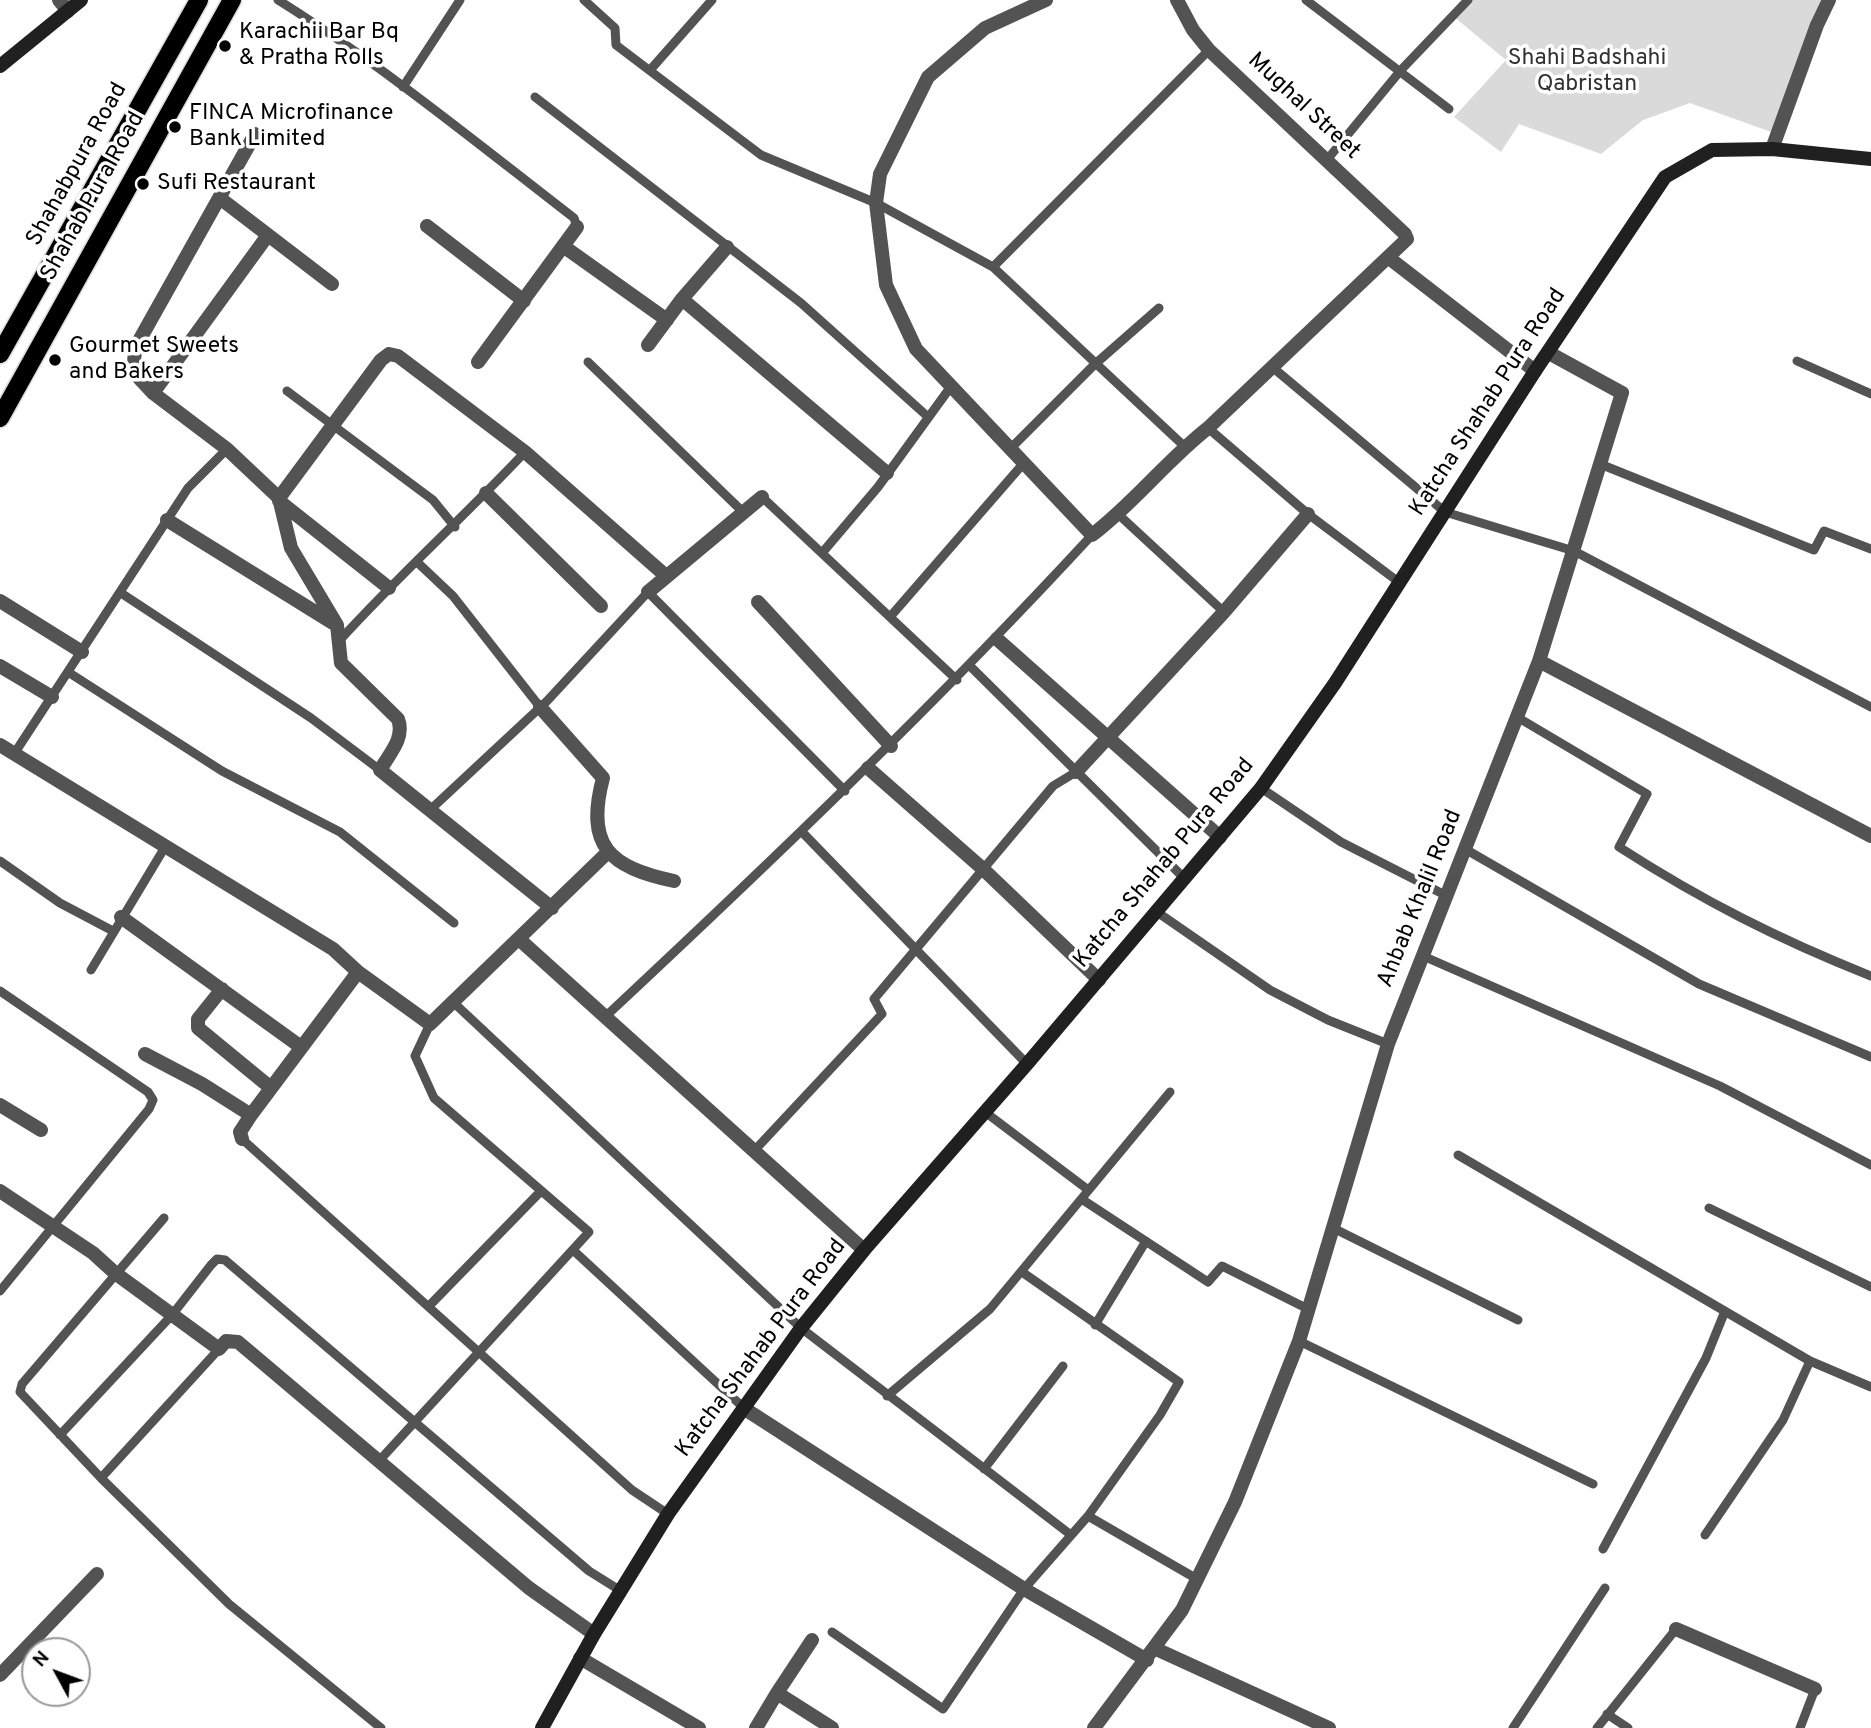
<!DOCTYPE html>
<style>
body{margin:0}
#map{position:relative;width:1871px;height:1728px;overflow:hidden;background:#fff;font-family:Overpass,sans-serif}
canvas{display:block}
.north{position:absolute;left:21px;top:1637px;width:70px;height:70px;box-sizing:border-box;background:#fff;border:2px solid #999;border-radius:50%;rotate:311deg;font-size:19px;font-weight:700;line-height:28px;text-align:center;color:#000}
.north::after{content:'';display:block;margin:auto;width:24px;height:32px;background:#000;clip-path:polygon(50% 0,100% 100%,50% 72%,0 100%)}
</style>
<div id="map">
<canvas width="1871" height="1728"></canvas>
<div class="north">N</div>
</div>
<script>
const context = document.querySelector('canvas').getContext('2d');
context.lineJoin = 'round';
function paint(path, color) { context.fillStyle = color; context.fill(path, 'evenodd'); }
function trace(path, color, width, dash) { context.strokeStyle = color; context.lineWidth = width; context.lineCap = dash ? 'butt' : 'round'; context.setLineDash(dash || []); context.stroke(path); }
function label(font, color, halo, rows, align = 'center') {
  context.font = font + ' Overpass,sans-serif'; context.lineWidth = 7; context.setLineDash([]); context.textBaseline = 'middle'; context.strokeStyle = halo; context.fillStyle = color; for (const [text, x, y, turn = 0] of rows) {
    context.save(); context.translate(x, y); context.rotate((+turn || 0) * Math.PI / 180); context.textAlign = isNaN(turn) ? turn : align; if (halo) context.strokeText(text, 0, 0); context.fillText(text, 0, 0); context.restore();
  }
}
paint(new Path2D(`
 M 1468,0 L 1825,0 L 1777,134 L 1690,103 L 1643,120 L 1601,154 L 1519,124 L 1501,152 L 1454,117 L 1506,60 L 1453,16 Z`), '#dadada');
const primary = new Path2D(`
 M 0,354 L 199,0
 M 0,418 L 232,0`);
trace(primary, '#dbdbdb', 21);
trace(new Path2D(`
 M 278,0 C 382,65 477,143 574,218 L 577,227
 M 584,0 L 615,28 L 616,45 L 761,155 L 876,203 L 993,267 L 1184,446
 M 1306,0 L 1449,109
 M 651,69 L 712,0
 M 403,87 L 460,0
 M 535,97 L 801,303 L 927,416
 M 1326,161 L 1401,70 L 1468,0
 M 993,267 L 1209,50
 M 1797,361 L 1871,394
 M 588,362 L 743,512
 M 1271,366 L 1445,512 L 1574,551 L 1871,707
 M 287,391 L 433,500 L 455,527
 M 1208,428 L 1308,514 L 1400,583
 M 1009,450 L 1094,365 L 1159,308
 M 1600,464 L 1814,550 L 1824,531 L 1871,549
 M 762,497 L 957,680
 M 1119,515 L 1224,612
 M 822,553 L 878,487 L 952,385
 M 417,562 L 453,596 L 540,707
 M 121,593 L 311,718 L 380,770
 M 890,617 L 1022,465
 M 340,640 C 399,575 465,516 525,452
 M 970,666 L 1185,879
 M 68,672 L 222,771 L 340,832 L 454,923
 M 1517,717 L 1647,794 L 1619,847 C 1703,901 1778,939 1871,976
 M 14,754 L 188,488 L 227,449
 M 1261,788 L 1341,842 L 1447,896
 M 430,810 L 547,701 L 648,592 L 845,791
 M 803,833 L 1027,1064
 M 1465,849 L 1699,984 L 1871,1057
 M 0,861 L 60,903 L 113,931
 M 1157,912 L 1270,990 L 1328,1020 L 1388,1044
 M 1423,956 L 1720,1086 L 1871,1165
 M 91,970 L 165,847
 M 0,991 L 148,1092 L 153,1100 L 149,1109 L 0,1291
 M 453,1002 L 801,1328 L 1071,1535
 M 606,1016 C 773,860 937,703 1092,535
 M 985,1112 L 1087,1189
 M 242,1139 L 632,1490 L 668,1514
 M 753,1152 L 882,1014 L 874,999 L 1053,786 L 1076,772
 M 1458,1155 L 1810,1361 L 1871,1387
 M 1083,1200 L 1208,1282 L 1222,1266 L 1308,1309
 M 1709,1208 L 1871,1287
 M 164,1218 L 22,1384 L 20,1392 L 101,1478 L 229,1604 L 381,1728
 M 1333,1228 L 1518,1320
 M 574,1251 L 745,1409
 M 1022,1272 L 1179,1382 L 1160,1415 L 1088,1516
 M 429,1306 L 541,1191
 M 1095,1325 L 1146,1241
 M 1299,1341 L 1593,1484
 M 887,1396 L 990,1309 L 1170,1092
 M 60,1435 L 172,1315 L 211,1265 L 217,1259 L 225,1260 L 589,1571 L 621,1591
 M 378,1462 L 589,1232 L 434,1098 L 415,1056 L 430,1024
 M 984,1469 L 1063,1366
 M 101,1478 L 219,1349
 M 1705,1535 L 1783,1420 L 1810,1361
 M 1603,1549 L 1706,1358 L 1725,1311
 M 832,1632 L 943,1709 L 1024,1589 L 1088,1516 L 1197,1579
 M 1607,1714 L 1628,1728
 M 1513,1728 L 1605,1588
 M 1597,1728 L 1676,1629
 M 1800,1728 L 1815,1689`), '#535353', 9);
trace(new Path2D(`
 M 59,0 L 68,11
 M 1046,0 L 985,28 L 928,77 L 880,174 L 876,203 L 886,285 L 916,349 L 1092,535 C 1134,503 1166,461 1208,428 L 1407,239 L 1405,234 L 1209,50 L 1193,30 L 1177,0
 M 255,134 L 135,348 L 134,364 L 139,378 L 153,393 L 227,449 L 279,498 L 291,548 L 337,625 L 341,663 L 398,719 C 405,738 390,753 380,770 L 552,908
 M 1772,149 L 1817,25 L 1829,0
 M 221,199 L 332,284
 M 427,226 L 524,301
 M 563,246 L 667,320
 M 1389,258 L 1535,371
 M 682,299 L 887,473
 M 648,345 L 682,299 L 727,247
 M 478,362 L 577,227
 M 153,393 L 268,235
 M 486,493 L 601,606
 M 279,498 L 381,360 L 389,354 L 398,356 L 525,452 L 666,576
 M 279,501 L 389,588
 M 167,520 L 333,623
 M 648,592 L 762,497
 M 0,601 L 82,652
 M 758,602 L 891,746
 M 997,639 L 1220,837
 M 1539,661 L 1871,836
 M 0,666 L 52,697
 M 540,707 L 603,778 C 585,846 609,867 674,881
 M 0,745 L 333,949 L 358,972 L 430,1024 L 607,853
 M 868,768 L 983,869 L 1099,980
 M 1076,772 L 1224,612 L 1308,514
 M 121,917 L 301,1047
 M 520,940 L 864,1250
 M 222,989 L 198,1019 L 198,1028 L 271,1088
 M 145,1054 L 202,1084 L 251,1115
 M 0,1105 L 41,1130
 M 242,1139 L 240,1132 L 251,1115 L 358,972
 M 0,1191 L 93,1253 L 115,1273 L 219,1349 L 226,1341 L 238,1342 L 529,1588 L 594,1634
 M 745,1409 L 1024,1589 L 1147,1660
 M 1676,1629 L 1815,1689
 M 1156,1649 L 1329,1728
 M 580,1658 L 699,1728
 M 0,1675 L 97,1574
 M 777,1693 L 812,1640
 M 756,1728 L 777,1693 L 832,1728
 M 1094,1728 L 1182,1610 L 1235,1502 L 1299,1341 L 1388,1044 L 1539,661 L 1622,393 L 1549,353`), '#535353', 14);
trace(new Path2D(`
 M 0,66 L 81,0
 M 542,1728 L 594,1634 L 668,1514 L 801,1328 L 864,1250 L 1027,1064 L 1261,788 L 1335,683 L 1535,371 L 1665,177 L 1712,150 L 1772,149 L 1871,159`), '#202020', 14);
trace(primary, '#000', 18);
for (const [x, y, r, color] of [
 [225,46,7,"#000"],
 [175,127,7,"#000"],
 [143,184,7,"#000"],
 [55,360,7,"#000"]
]) { const dot = new Path2D(); dot.arc(x, y, r, 0, 2 * Math.PI); context.fillStyle = color; context.fill(dot); trace(dot, '#fff', 2.5); }
label('23px', '#000', '#fff', [
 ["Karachii Bar Bq",239,33],
 ["& Pratha Rolls",239,59],
 ["FINCA Microfinance",189,114],
 ["Bank Limited",189,140],
 ["Sufi Restaurant",157,184],
 ["Gourmet Sweets",69,347],
 ["and Bakers",69,373]
], 'left');
label('23px', '#313131', '#fff', [
 ["Shahi Badshahi",1587,59],
 ["Qabristan",1587,85]
]);
label('23px', '#000', '#fff', [
 ["Mughal Street",1303,107,43],
 ["Shahabpura Road",78,165,-61],
 ["Shahab Pura Road",94,197,-61],
 ["Katcha Shahab Pura Road",1489,403,-57],
 ["Katcha Shahab Pura Road",1165,864,-50],
 ["Ahbab Khalil Road",1421,899,-68],
 ["Katcha Shahab Pura Road",762,1349,-53]
]);
</script>
